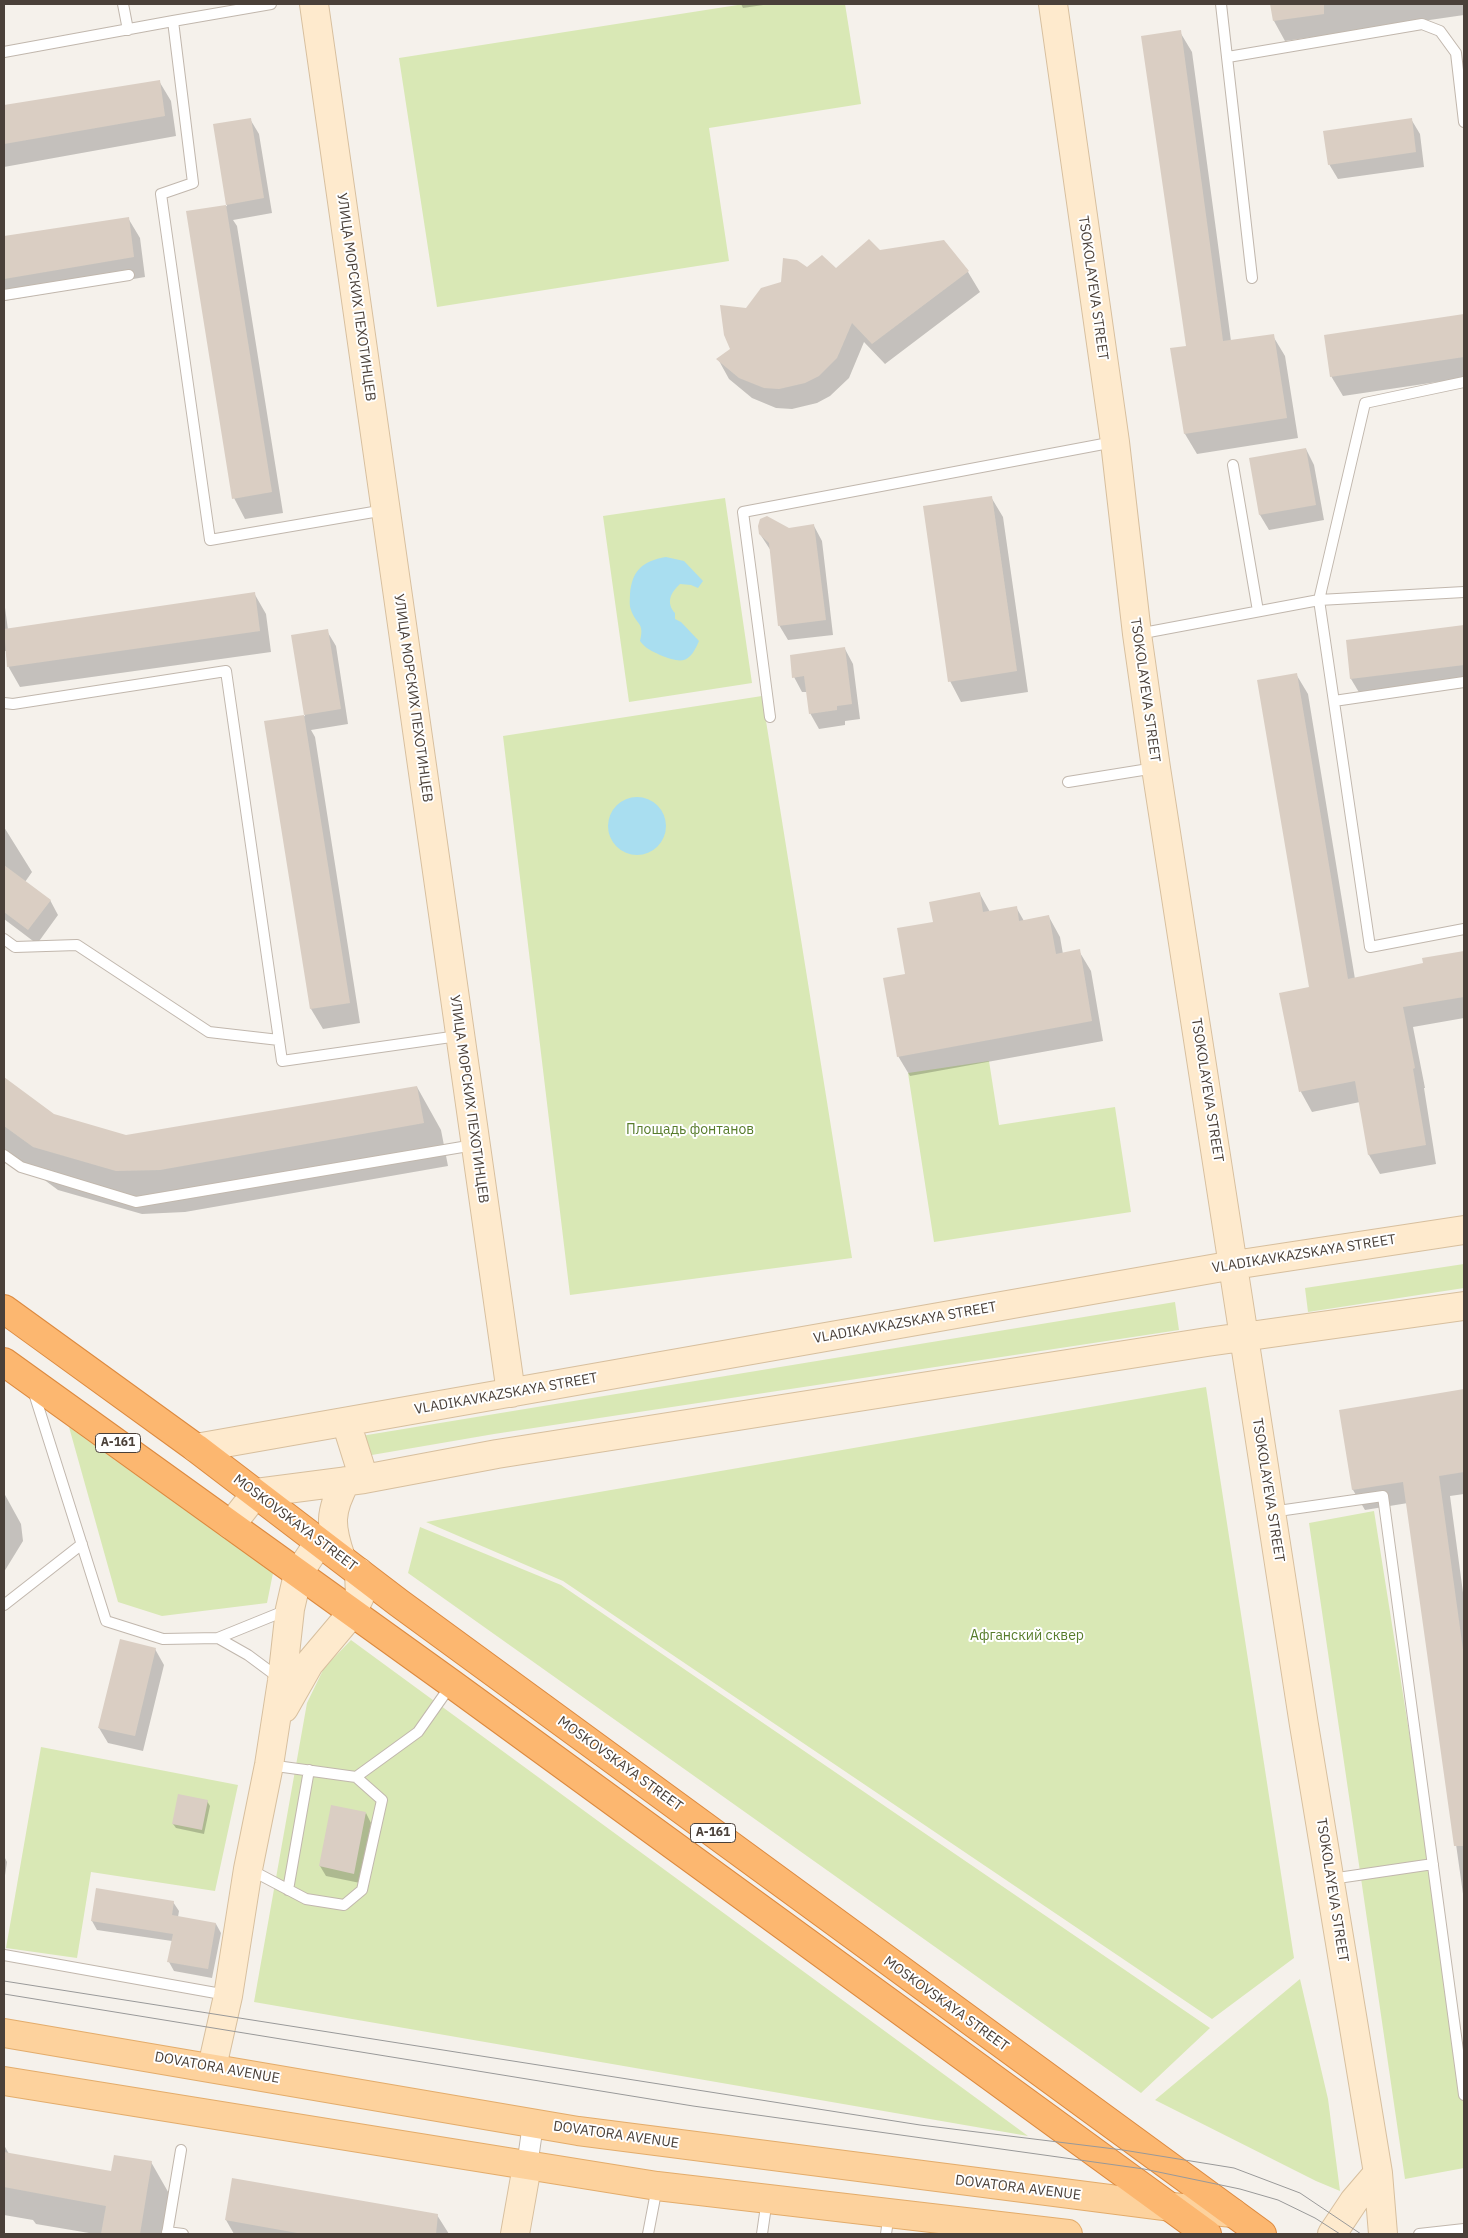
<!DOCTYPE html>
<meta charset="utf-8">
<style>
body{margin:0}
#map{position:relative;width:1468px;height:2238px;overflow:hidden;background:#f5f1eb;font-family:"IBM Plex Sans",sans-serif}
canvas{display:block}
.frame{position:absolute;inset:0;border:5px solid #4a4039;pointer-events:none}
</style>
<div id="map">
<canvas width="1468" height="2238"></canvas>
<div class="frame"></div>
</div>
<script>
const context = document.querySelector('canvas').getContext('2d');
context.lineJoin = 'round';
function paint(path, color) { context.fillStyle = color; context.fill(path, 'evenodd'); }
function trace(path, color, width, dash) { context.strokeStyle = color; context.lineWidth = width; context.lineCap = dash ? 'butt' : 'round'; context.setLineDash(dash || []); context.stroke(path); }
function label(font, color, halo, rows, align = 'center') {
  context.font = font + ' "IBM Plex Sans",sans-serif'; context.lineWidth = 4; context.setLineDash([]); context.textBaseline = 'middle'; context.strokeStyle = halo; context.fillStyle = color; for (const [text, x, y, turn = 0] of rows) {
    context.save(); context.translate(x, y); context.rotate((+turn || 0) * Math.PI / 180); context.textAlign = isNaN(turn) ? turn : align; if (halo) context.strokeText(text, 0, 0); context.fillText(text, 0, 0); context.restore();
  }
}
paint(new Path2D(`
 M 744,4 L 845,4 L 861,104 L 709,128 L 729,261 L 437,307 L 399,58 Z
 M 725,498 L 752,683 L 629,702 L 603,516 Z
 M 762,696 L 852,1258 L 570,1295 L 503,736 Z
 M 989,1061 L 999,1125 L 1115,1107 L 1131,1212 L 934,1242 L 908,1073 Z
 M 1464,1264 L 1464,1288 L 1308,1312 L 1305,1288 Z
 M 1175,1302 L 1179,1330 L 494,1434 L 366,1456 L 361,1436 Z
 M 1206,1387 L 1294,1958 L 1212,2019 L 563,1581 L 426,1522 Z
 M 69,1427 L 273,1573 L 267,1603 L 162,1616 L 118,1602 Z
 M 1374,1511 L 1464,2079 L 1464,2168 L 1405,2179 L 1309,1523 Z
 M 420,1527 L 561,1585 L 1210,2028 L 1141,2093 L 408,1573 Z
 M 351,1640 L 1028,2136 L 254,2002 L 307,1703 L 324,1668 Z
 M 41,1747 L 238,1785 L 215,1891 L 91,1872 L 77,1958 L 6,1948 Z
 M 1300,1979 L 1328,2099 L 1340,2191 L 1316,2181 L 1155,2100 Z`), '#d9e8b5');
paint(new Path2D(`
 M 666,557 L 684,561 L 703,581 L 698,588 L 691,585 L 680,584 C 670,593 666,603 675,613 L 675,619 L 681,622 L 699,641 C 689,665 681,663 660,655 C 652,651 646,649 640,641 C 645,622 636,625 631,610 C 629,605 630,599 630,594 C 632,571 642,561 666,557 Z
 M608 826a29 29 0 1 1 58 0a29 29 0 1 1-58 0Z`), '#a9def0');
paint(new Path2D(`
 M 741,4 L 770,4 L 743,8 Z
 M 1271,4 L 1464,4 L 1464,15 L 1285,41 L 1274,21 Z
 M 1180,32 L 1192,52 L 1231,341 L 1273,336 L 1285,356 L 1298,438 L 1197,454 L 1185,434 L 1187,347 Z
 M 159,81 L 171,101 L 176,136 L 4,167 L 4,106 Z
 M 250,119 L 259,134 L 272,213 L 233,220 L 237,226 L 283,513 L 245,519 L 234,498 L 188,212 L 227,206 L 215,125 Z
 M 1411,119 L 1420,134 L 1424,167 L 1338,179 L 1329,164 Z
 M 128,218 L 140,238 L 145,277 L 4,301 L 4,237 Z
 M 944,242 L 968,272 L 980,292 L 885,364 L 864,342 L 849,378 L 830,396 L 817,403 L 792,409 L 776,408 L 752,398 L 729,379 L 718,359 L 732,349 L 746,310 L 782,283 L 807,269 L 836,269 Z
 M 1464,315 L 1464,378 L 1343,396 L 1331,376 L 1326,336 Z
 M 1306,449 L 1314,465 L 1324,520 L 1269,530 L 1260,515 L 1251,459 Z
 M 991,497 L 1003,517 L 1028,692 L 961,702 L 950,681 Z
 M 767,517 L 788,529 L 814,526 L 822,541 L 833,635 L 788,640 L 779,625 L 771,551 L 760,534 Z
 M 254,593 L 266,614 L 271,652 L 20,687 L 8,666 L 6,651 L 4,651 L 4,600 L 8,630 Z
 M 1464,626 L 1464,686 L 1363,699 L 1351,679 L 1347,641 Z
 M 327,631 L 336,646 L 348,724 L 311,730 L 315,737 L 360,1023 L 323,1029 L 311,1009 L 266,722 L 305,716 L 292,636 Z
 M 845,649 L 853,664 L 860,719 L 845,721 L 845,725 L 819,729 L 810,713 L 807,692 L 802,692 L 794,677 Z
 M 1296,674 L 1308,694 L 1355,979 L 1424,964 L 1424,959 L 1464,952 L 1464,1018 L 1413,1027 L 1425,1088 L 1424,1088 L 1436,1164 L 1380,1174 L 1369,1155 L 1360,1102 L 1312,1112 L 1301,1092 L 1281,994 L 1310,988 Z
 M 4,827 L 32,872 L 25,882 L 50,900 L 58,915 L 37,944 L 4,919 Z
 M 980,894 L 990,912 L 1016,907 L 1024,921 L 1049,917 L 1060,937 L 1063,954 L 1079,951 L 1091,971 L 1103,1041 L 910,1076 L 898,1056 L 907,975 L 934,923 Z
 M 4,1079 L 53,1116 L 125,1136 L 417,1087 L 441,1130 L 448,1166 L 185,1212 L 142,1214 L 58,1190 L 4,1150 Z
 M 1464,1391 L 1464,1494 L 1450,1496 L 1464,1600 L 1464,1901 L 1408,1503 L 1365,1510 L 1353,1490 L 1340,1411 Z
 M 4,1493 L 21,1524 L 23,1541 L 4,1572 Z
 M 155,1649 L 164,1665 L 143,1751 L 108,1743 L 99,1728 Z
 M 207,1801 L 210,1806 L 204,1834 L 176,1828 L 173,1824 Z
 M 366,1813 L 371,1823 L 360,1883 L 326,1876 L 320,1866 Z
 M 4,1856 L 7,1862 L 4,1882 Z
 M 173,1902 L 179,1911 L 178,1917 L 216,1924 L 221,1933 L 212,1978 L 174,1971 L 169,1962 L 172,1941 L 97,1930 L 92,1921 Z
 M 4,2145 L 9,2154 L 112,2172 L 151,2162 L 171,2197 L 165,2234 L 95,2234 L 36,2224 L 33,2220 L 4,2215 Z
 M 437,2215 L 449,2234 L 234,2234 L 226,2220 Z`), '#0003');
paint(new Path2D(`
 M 1270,4 L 1324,4 L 1324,14 L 1273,21 Z
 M 1181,30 L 1223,341 L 1274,334 L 1287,418 L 1184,434 L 1170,348 L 1186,346 L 1141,36 Z
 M 160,80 L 165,116 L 4,144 L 4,105 Z
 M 251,118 L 264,198 L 226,205 L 213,124 Z
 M 1412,118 L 1416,152 L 1328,165 L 1323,131 Z
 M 226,205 L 272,492 L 232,499 L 186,211 Z
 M 129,217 L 134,257 L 4,279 L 4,236 Z
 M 869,239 L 880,250 L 944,240 L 969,271 L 872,344 L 852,323 L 837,358 L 819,376 L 805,383 L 779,389 L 764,388 L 739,378 L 716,359 L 730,349 L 724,335 L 720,305 L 746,308 L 761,288 L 781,282 L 783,258 L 797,260 L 807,267 L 822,255 L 836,268 Z
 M 1464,314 L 1464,357 L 1330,377 L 1324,335 Z
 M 1306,448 L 1316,505 L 1259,515 L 1249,458 Z
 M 992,496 L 1017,671 L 948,682 L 923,506 Z
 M 767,516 L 789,528 L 814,524 L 826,620 L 778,626 L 769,543 L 759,534 L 758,526 L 760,519 Z
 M 255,592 L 260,631 L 7,667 L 4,629 Z
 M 1464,625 L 1464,665 L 1350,679 L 1346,640 Z
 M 328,629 L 341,709 L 304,715 L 291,635 Z
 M 845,647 L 852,704 L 837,706 L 837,710 L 809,714 L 804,676 L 792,678 L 790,655 Z
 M 1297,673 L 1348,979 L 1423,963 L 1422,958 L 1464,951 L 1464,997 L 1403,1007 L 1415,1068 L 1413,1069 L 1426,1145 L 1368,1155 L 1355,1081 L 1299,1092 L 1279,993 L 1309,987 L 1257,680 Z
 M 304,715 L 350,1003 L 310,1009 L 264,721 Z
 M 4,865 L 51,900 L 28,930 L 4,912 Z
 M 980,892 L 983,912 L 1017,906 L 1019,921 L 1049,915 L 1056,954 L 1080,949 L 1092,1021 L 897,1057 L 883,978 L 905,974 L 897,928 L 933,922 L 929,902 Z
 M 4,1077 L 54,1114 L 126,1135 L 417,1086 L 424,1123 L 160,1170 L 116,1171 L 33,1147 L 4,1126 Z
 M 1464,1389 L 1464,1472 L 1439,1476 L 1464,1657 L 1464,1846 L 1454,1846 L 1403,1482 L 1352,1490 L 1339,1410 Z
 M 120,1639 L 156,1648 L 135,1736 L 98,1728 Z
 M 178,1794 L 208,1800 L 202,1830 L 172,1824 Z
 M 331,1805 L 366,1812 L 354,1874 L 319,1866 Z
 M 96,1888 L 174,1901 L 172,1915 L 216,1923 L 208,1969 L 167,1962 L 173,1934 L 91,1921 Z
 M 4,2152 L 111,2171 L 114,2155 L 152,2161 L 140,2234 L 101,2234 L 106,2206 L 4,2187 Z
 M 232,2178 L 438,2214 L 436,2234 L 303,2234 L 225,2220 Z`), '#dacec3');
const lane = new Path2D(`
 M 123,4 L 128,30
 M 271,4 L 173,21 L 193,183 L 161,194 L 210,540 L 385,510
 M 1221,4 L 1252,278
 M 4,52 L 173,21
 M 1228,57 L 1422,24 L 1440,31 L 1456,53 L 1464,122
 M 4,295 L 129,275
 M 1464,382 L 1365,403 L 1319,600 L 1464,592
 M 1233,465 L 1258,611
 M 1138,634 L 1319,600 L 1370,947 L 1464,929
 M 1334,701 L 1464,682
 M 4,703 L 13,704 L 226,671 L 282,1061 L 458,1036
 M 770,717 L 743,512 L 1114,442
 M 1068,782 L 1155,768
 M 4,939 L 15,947 L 77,945 L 209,1032 L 279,1040
 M 4,1155 L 21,1167 L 136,1202 L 474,1145
 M 33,1390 L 106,1621 L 163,1639 L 218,1638 L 287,1610
 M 1271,1512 L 1383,1496 L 1464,2095
 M 4,1605 L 82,1544
 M 218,1638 L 248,1655 L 279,1678
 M 356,1777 L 418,1732 L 451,1685
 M 249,1869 L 306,1899 L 344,1905 L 362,1890 L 382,1800 L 356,1777 L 269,1765
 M 1331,1879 L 1433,1864
 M 288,1890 L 309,1770
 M 4,1955 L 227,1995
 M 167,2232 L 183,2234
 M 167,2234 L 181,2150
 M 648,2234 L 657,2187
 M 762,2234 L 767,2199
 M 886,2234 L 889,2213
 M 1419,2234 L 1464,2229`);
const street = new Path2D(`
 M 527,2166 L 533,2124`);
const secondary = new Path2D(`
 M 314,4 L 511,1393
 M 1053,4 L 1115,442 L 1137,634 L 1156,768 L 1304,1725 L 1378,2173 L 1383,2234
 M 346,1422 L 364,1479
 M 196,1448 L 1234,1265 L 1464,1230
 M 231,1525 L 256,1493 L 364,1479 L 497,1454 L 1207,1342 L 1464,1306
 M 341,1558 C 330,1526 329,1512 346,1481
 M 284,1708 L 309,1664 L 352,1613 L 360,1596 L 359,1572
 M 212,2067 L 228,1996 L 248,1869 L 269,1765 L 282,1681 L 290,1609 L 298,1574 L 320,1541
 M 515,2234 L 527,2166
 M 1332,2234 L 1354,2201 L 1378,2173`);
const primary = new Path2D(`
 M 4,2033 L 578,2131 L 1172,2207 L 1233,2213
 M 4,2081 L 657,2186 L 1068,2234`);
const highway = new Path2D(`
 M 4,1309 L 196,1448 L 399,1603 L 1262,2234
 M 4,1362 L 452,1684 L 1207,2234`);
trace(lane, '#c1b7ad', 12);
trace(street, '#c1b7ad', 22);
trace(secondary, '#d7bf9e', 30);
trace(primary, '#e3ac6b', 30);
trace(highway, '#dc893e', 30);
trace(lane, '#fff', 10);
trace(street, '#fff', 20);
trace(secondary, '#feeacd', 28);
trace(primary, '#fdd29d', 28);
trace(highway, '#fcb770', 28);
trace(new Path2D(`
 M 4,1981 L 920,2125 L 1123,2150 L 1234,2168 L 1300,2193 L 1361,2234
 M 4,1994 L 693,2106 L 1144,2169 L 1240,2189 L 1278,2200 L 1315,2218 L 1340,2234`), '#999', 1);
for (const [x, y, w] of [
 [118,1443,45],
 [713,1833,45]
]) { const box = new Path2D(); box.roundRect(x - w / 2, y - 9.5, w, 19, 4); context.fillStyle = '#fff'; context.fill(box); trace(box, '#4a4039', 1); }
label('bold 12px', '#4a4039', null, [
 ["А-161",118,1443],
 ["А-161",713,1833]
]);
label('14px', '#4a4039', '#fff', [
 ["TSOKOLAYEVA STREET",1093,288,82],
 ["УЛИЦА МОРСКИХ ПЕХОТИНЦЕВ",356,297,82],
 ["TSOKOLAYEVA STREET",1145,690,82],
 ["УЛИЦА МОРСКИХ ПЕХОТИНЦЕВ",413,698,82],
 ["TSOKOLAYEVA STREET",1207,1090,81],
 ["УЛИЦА МОРСКИХ ПЕХОТИНЦЕВ",469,1099,82],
 ["VLADIKAVKAZSKAYA STREET",1304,1254,-9],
 ["VLADIKAVKAZSKAYA STREET",905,1323,-10],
 ["VLADIKAVKAZSKAYA STREET",506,1394,-10],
 ["TSOKOLAYEVA STREET",1268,1490,81],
 ["MOSKOVSKAYA STREET",295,1523,37],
 ["MOSKOVSKAYA STREET",620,1764,36],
 ["TSOKOLAYEVA STREET",1332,1890,81],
 ["MOSKOVSKAYA STREET",946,2004,36],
 ["DOVATORA AVENUE",217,2068,10],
 ["DOVATORA AVENUE",616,2135,8],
 ["DOVATORA AVENUE",1018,2188,7]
]);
label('14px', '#577c2b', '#fff', [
 ["Площадь фонтанов",690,1130],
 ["Афганский сквер",1027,1636]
]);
</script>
